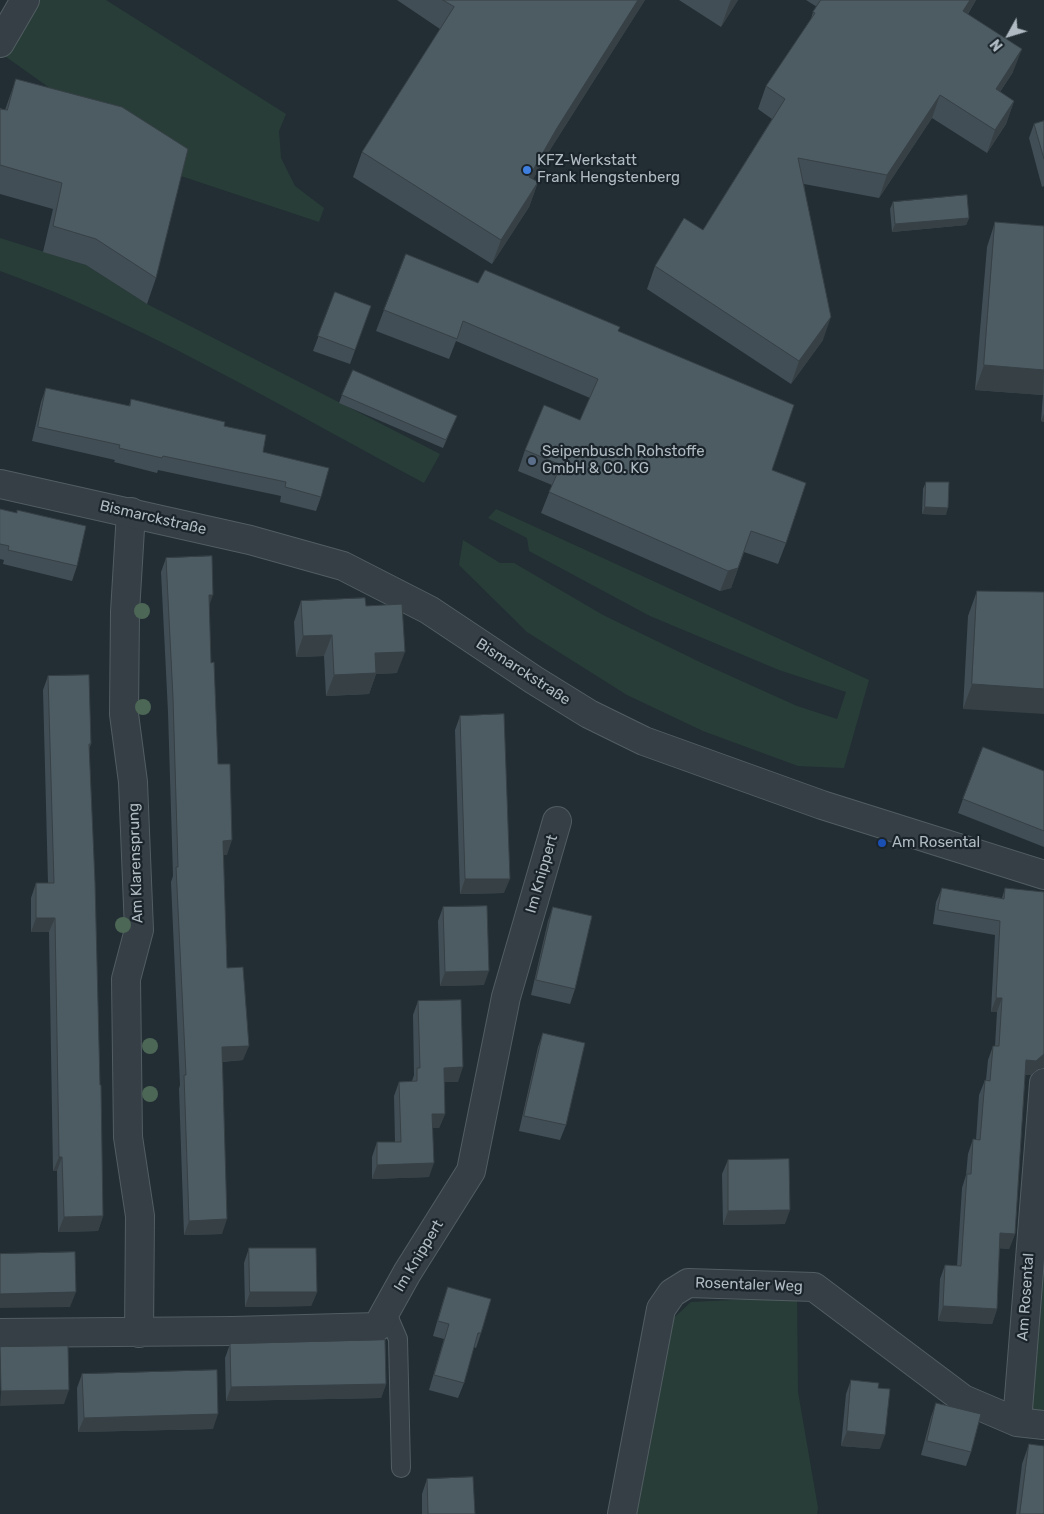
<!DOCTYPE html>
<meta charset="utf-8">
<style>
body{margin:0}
#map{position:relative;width:1044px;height:1514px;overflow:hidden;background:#222e34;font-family:Rubik,sans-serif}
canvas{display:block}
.north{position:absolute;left:984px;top:10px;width:50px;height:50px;-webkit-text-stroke:4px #1a242a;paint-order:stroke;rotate:231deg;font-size:14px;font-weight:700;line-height:20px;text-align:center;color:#afbac2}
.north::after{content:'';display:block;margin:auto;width:18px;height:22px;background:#afbac2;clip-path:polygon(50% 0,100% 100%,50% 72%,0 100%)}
</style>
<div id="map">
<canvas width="1044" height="1514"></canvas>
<div class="north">N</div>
</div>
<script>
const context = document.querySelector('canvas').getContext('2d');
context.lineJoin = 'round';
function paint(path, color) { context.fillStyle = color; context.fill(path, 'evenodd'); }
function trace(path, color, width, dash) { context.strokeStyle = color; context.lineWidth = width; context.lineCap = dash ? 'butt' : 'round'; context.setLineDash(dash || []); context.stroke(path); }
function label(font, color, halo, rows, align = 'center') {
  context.font = font + ' Rubik,sans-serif'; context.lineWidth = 4.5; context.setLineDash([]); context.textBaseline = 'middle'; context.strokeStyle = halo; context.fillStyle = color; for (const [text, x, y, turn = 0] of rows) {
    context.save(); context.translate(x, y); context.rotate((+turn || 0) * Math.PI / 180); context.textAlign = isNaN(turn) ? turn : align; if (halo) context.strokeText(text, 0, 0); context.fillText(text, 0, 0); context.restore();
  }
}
paint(new Path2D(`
 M 40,0 L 106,0 L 286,114 L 279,131 L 281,158 L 295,186 L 324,208 L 319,222 L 178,175 L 113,133 L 2,54 Z
 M 0,238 L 86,265 L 147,304 L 440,454 L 424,483 C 303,418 183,348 57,293 C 38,285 19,278 0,271 Z
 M 496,509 L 869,680 L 844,768 L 798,766 L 703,731 L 627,695 L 527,632 L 459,565 L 463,540 L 500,563 L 514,563 L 603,615 L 706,665 L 797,706 L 837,719 L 846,692 L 779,670 L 650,616 L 529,551 L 527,538 L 488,518 Z
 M 1044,1210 L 1044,1424 L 1026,1423 Z
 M 797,1297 L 798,1392 L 818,1508 L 817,1514 L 633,1514 L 663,1328 L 691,1302 Z`), '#293d38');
const service = new Path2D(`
 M 386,1311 L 398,1339 L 401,1468`);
const minor = new Path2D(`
 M 0,43 L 25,0
 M 131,512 L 125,612 L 124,714 L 133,782 L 139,930 L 126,979 L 128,1137 L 140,1216 L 139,1333
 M 0,1333 L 233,1331 L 377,1327 L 407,1273 L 471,1171 L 506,997 L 557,821
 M 1017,1422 L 1044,1083
 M 622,1514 L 661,1309 L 672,1293 L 688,1283 L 814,1287 L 963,1399 L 1017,1422 L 1044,1425`);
const tertiary = new Path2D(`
 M 0,484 L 250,540 L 343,566 L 429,610 L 534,680 L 589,714 L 644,741 L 822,805 L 1044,875`);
trace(service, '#525d63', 20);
trace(minor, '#525d63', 30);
trace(tertiary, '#525d63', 30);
trace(service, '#353f45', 18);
trace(minor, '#353f45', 28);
trace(tertiary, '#353f45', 28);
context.fillStyle = '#4d6756';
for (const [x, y] of [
 [142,611],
 [143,707],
 [123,925],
 [150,1046],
 [150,1094]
]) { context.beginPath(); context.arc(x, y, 8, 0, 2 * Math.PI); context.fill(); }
paint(new Path2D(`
 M 397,0 L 645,0 L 548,153 L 533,179 L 538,182 L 529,207 L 492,264 L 353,177 L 362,152 L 440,29 Z
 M 679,0 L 738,0 L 721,27 Z
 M 806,0 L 976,0 L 968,14 L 1013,72 L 1000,92 L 1014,101 L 1006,124 L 987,153 L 932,118 L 879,198 L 804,184 L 823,340 L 791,384 L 647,289 L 655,266 L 703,230 L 772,119 L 758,109 L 766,86 L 811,19 L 813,12 L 817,7 Z
 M 16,79 L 156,278 L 147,304 L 86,265 L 43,252 L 53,209 L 0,194 L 0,108 L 5,110 Z
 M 1044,121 L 1044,186 L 1042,187 L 1029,138 L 1034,124 Z
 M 893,202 L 969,218 L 966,225 L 892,232 L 890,209 Z
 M 995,222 L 1044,226 L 1044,422 L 1041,421 L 1043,395 L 975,390 L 987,247 Z
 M 478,283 L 618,331 L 772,470 L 786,543 L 778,564 L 744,552 L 731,588 L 720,591 L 541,513 L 552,485 L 518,471 L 525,450 L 580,420 L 590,398 L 456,341 L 449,359 L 376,331 L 384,310 Z
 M 335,292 L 371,306 L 350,364 L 313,351 Z
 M 46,388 L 129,406 L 131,399 L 224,426 L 263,452 L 321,497 L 316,511 L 280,502 L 281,496 L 158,470 L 157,473 L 114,462 L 115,460 L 32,441 L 41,402 Z
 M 342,395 L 457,416 L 443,448 L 339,403 Z
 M 926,482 L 946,515 L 922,514 L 923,489 Z
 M 0,509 L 17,513 L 77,566 L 72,581 L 3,564 L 4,560 L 0,559 Z
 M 166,558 L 209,605 L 211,663 L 218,764 L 227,855 L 223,855 L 227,968 L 243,1060 L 222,1062 L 222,1234 L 184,1235 L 179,1089 L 180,1085 L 171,882 L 173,876 L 168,712 L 161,572 Z
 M 977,591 L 1044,592 L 963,709 L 968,616 Z
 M 301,601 L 366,606 L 397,673 L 376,674 L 369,694 L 326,696 L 324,656 L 296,657 L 294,622 Z
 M 48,676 L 91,744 L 89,749 L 103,1216 L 98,1231 L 58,1232 L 57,1171 L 53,1171 L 49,932 L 31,932 L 31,898 L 36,883 L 48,883 L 43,690 Z
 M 460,716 L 504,893 L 460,894 L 455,730 Z
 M 1044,771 L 1044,847 L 958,813 L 963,799 Z
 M 942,888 L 1002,898 L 1005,888 L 1044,892 L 1044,1068 L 1038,1069 L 1031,1075 L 1025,1075 L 1015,1234 L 1009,1249 L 999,1248 L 997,1309 L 992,1324 L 938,1321 L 940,1279 L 945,1265 L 957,1266 L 962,1188 L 966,1175 L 968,1154 L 973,1139 L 976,1140 L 979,1095 L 985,1080 L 986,1080 L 988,1060 L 993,1046 L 995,1046 L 997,1012 L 991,1012 L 995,935 L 933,924 L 936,902 Z
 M 443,907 L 484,985 L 440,986 L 438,921 Z
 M 553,907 L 575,989 L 570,1004 L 531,995 L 548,921 Z
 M 418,1001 L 458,1082 L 444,1082 L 445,1114 L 439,1128 L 433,1128 L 429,1177 L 372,1179 L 372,1157 L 377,1142 L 395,1142 L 394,1096 L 399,1082 L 412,1081 L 414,1075 L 413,1015 Z
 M 543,1033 L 566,1125 L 560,1140 L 519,1131 L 538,1047 Z
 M 728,1160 L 785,1224 L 723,1225 L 722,1174 Z
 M 249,1248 L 317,1292 L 311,1306 L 245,1307 L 244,1263 Z
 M 448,1287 L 481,1333 L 476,1348 L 474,1347 L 464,1383 L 458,1398 L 429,1390 L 444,1339 L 433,1336 L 443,1301 Z
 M 230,1344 L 386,1384 L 381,1398 L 226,1401 L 225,1358 Z
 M 82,1374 L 213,1429 L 78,1432 L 77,1388 Z
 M 851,1380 L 878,1388 L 880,1449 L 841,1446 L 846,1394 Z
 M 936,1403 L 971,1452 L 966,1466 L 921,1455 L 931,1417 Z
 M 1029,1444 L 1044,1514 L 1016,1514 L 1022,1464 Z
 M 427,1479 L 475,1514 L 422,1514 L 422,1494 Z`), '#424e55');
paint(new Path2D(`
 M 638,0 L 645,0 L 548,153 L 520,202 L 529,177 L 557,128 Z
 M 731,0 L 738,0 L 721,27 L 730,2 Z
 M 970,0 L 976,0 L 955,34 L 963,11 Z
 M 1022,49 L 1013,72 L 987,112 L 996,89 Z
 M 940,95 L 932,118 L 879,198 L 887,175 Z
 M 1014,101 L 1006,124 L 987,153 L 995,130 Z
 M 538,182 L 529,207 L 492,264 L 501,240 Z
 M 969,218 L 966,225 L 892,232 L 895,224 Z
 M 831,317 L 823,340 L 791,384 L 799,361 Z
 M 984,365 L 1044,370 L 1043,395 L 975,390 Z
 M 1044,414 L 1044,422 L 1041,421 Z
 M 925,507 L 948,508 L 946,515 L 922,514 Z
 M 738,568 L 731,588 L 720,591 L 728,571 Z
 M 209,595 L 213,595 L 208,609 Z
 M 332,635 L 324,656 L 296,657 L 303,636 Z
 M 405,652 L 397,673 L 376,674 L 369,694 L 326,696 L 334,675 L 375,653 Z
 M 972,684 L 1044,689 L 1044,714 L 963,709 Z
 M 232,840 L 227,855 L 218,855 L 223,841 Z
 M 465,879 L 510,879 L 504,893 L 460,894 Z
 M 36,918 L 55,918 L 49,932 L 31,932 Z
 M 489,971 L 484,985 L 440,986 L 445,972 Z
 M 996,998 L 1002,998 L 997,1012 L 991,1012 Z
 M 249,1046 L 243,1060 L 217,1062 L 222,1047 Z
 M 1044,1054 L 1044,1068 L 1038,1069 L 1031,1075 L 1021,1075 L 1026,1060 Z
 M 463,1067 L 458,1082 L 438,1082 L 444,1068 Z
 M 432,1114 L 445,1114 L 439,1128 L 427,1128 Z
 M 59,1157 L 62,1157 L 57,1171 L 53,1171 Z
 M 434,1163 L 429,1177 L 372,1179 L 377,1165 Z
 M 790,1210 L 785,1224 L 723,1225 L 728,1211 Z
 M 103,1216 L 98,1231 L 58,1232 L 64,1217 Z
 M 227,1219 L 222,1234 L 184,1235 L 189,1221 Z
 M 1000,1233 L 1015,1234 L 1009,1249 L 994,1248 Z
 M 76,1292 L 70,1307 L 0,1308 L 0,1294 Z
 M 250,1292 L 317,1292 L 311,1306 L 245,1307 Z
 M 943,1306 L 997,1309 L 992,1324 L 938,1321 Z
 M 386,1384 L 381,1398 L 226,1401 L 231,1387 Z
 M 69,1390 L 64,1404 L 0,1406 L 1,1391 Z
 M 218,1414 L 213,1429 L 78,1432 L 84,1418 Z
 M 847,1431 L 885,1435 L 880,1449 L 841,1446 Z`), '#364045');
const building = new Path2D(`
 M 443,0 L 638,0 L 557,128 L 529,177 L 538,182 L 501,240 L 362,152 L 454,7 Z
 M 821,0 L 970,0 L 963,11 L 1022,49 L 996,89 L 1014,101 L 995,130 L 940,95 L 887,175 L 798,158 L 831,317 L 799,361 L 655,266 L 684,218 L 703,230 L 785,99 L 766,86 L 815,13 L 813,12 Z
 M 16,79 L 122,107 L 188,149 L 156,278 L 96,239 L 53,226 L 62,183 L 0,165 L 0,109 L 7,110 Z
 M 1044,121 L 1044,159 L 1034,124 Z
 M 967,195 L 969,218 L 895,224 L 893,202 Z
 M 995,222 L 1044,226 L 1044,370 L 984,365 Z
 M 406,254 L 478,283 L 485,270 L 620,327 L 618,331 L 794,405 L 772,470 L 806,483 L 786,543 L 751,531 L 738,568 L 728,571 L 549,492 L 561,465 L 525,450 L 544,405 L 580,420 L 598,379 L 463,321 L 457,339 L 384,310 Z
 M 335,292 L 371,306 L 355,350 L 318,336 Z
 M 353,370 L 457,416 L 446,440 L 342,395 Z
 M 46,388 L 130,406 L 131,399 L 225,422 L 224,426 L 266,435 L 263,452 L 329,468 L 321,497 L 285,487 L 286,482 L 163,456 L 162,458 L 119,448 L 120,445 L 38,427 Z
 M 926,482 L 949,482 L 948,508 L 925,507 Z
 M 0,509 L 17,513 L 17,510 L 86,526 L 77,566 L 8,550 L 9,546 L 0,544 Z
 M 212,556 L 213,595 L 209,595 L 211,663 L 214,662 L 218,764 L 230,764 L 232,840 L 223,841 L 227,968 L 243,967 L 249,1046 L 222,1047 L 227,1219 L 189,1221 L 184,1075 L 186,1075 L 176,867 L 178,867 L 173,698 L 166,558 Z
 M 977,591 L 1044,592 L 1044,689 L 972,684 Z
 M 365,598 L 366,606 L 402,604 L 405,652 L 375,653 L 376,673 L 334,675 L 332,635 L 303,636 L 301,601 Z
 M 89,675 L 91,744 L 89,744 L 95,882 L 100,1085 L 101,1085 L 103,1216 L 64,1217 L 62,1157 L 59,1157 L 55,918 L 36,918 L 36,883 L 54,883 L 48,676 Z
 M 504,714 L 510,879 L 465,879 L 460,716 Z
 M 983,747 L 1044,771 L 1044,831 L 963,799 Z
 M 942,888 L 1004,899 L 1005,888 L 1044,892 L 1044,1054 L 1036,1061 L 1026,1060 L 1015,1234 L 1000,1233 L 997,1309 L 943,1306 L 945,1265 L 961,1266 L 967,1174 L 971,1174 L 973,1139 L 980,1140 L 985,1080 L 990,1081 L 993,1046 L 999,1046 L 1002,998 L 996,998 L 1000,921 L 938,910 Z
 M 487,906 L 489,971 L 445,972 L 443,907 Z
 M 553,907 L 592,916 L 575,989 L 536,980 Z
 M 461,1000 L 463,1067 L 444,1068 L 445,1114 L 432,1114 L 434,1163 L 377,1165 L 377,1142 L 401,1142 L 399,1082 L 417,1081 L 417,1068 L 420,1068 L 418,1001 Z
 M 543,1033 L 585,1043 L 566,1125 L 524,1116 Z
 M 789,1159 L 790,1210 L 728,1211 L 728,1160 Z
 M 249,1248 L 316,1248 L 317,1292 L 250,1292 Z
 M 75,1252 L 76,1292 L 0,1294 L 0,1254 Z
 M 448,1287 L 491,1299 L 481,1333 L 478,1333 L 464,1383 L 434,1375 L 449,1324 L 438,1321 Z
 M 385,1340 L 386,1384 L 231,1387 L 230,1344 Z
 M 68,1346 L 69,1390 L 1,1391 L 0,1347 Z
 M 217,1370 L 218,1414 L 84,1418 L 82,1374 Z
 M 851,1380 L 879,1383 L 878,1388 L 890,1389 L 885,1435 L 847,1431 Z
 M 936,1403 L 981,1414 L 971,1452 L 927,1441 Z
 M 1029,1444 L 1044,1446 L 1044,1514 L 1020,1514 Z
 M 473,1477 L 475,1514 L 428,1514 L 427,1479 Z`);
paint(building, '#4d5b63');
trace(building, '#364045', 1);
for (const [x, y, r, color] of [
 [527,170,5,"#3f7fe0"],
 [532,461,5,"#5c6f8a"],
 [882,843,5,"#1a4fb4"]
]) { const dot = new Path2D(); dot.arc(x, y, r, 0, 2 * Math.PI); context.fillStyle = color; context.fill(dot); trace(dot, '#1a242a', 2); }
label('15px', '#afbac2', '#1a242a', [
 ["KFZ-Werkstatt",537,161],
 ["Frank Hengstenberg",537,178],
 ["Seipenbusch Rohstoffe",542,452],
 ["GmbH & CO. KG",542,469],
 ["Am Rosental",892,843]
], 'left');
label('15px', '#afbac2', '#1a242a', [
 ["Bismarckstraße",153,518,13],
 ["Bismarckstraße",523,672,33],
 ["Am Klarensprung",136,863,-92],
 ["Im Knippert",542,874,-74],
 ["Im Knippert",419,1256,-59],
 ["Rosentaler Weg",749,1285,2],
 ["Am Rosental",1026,1297,-86]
]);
</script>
